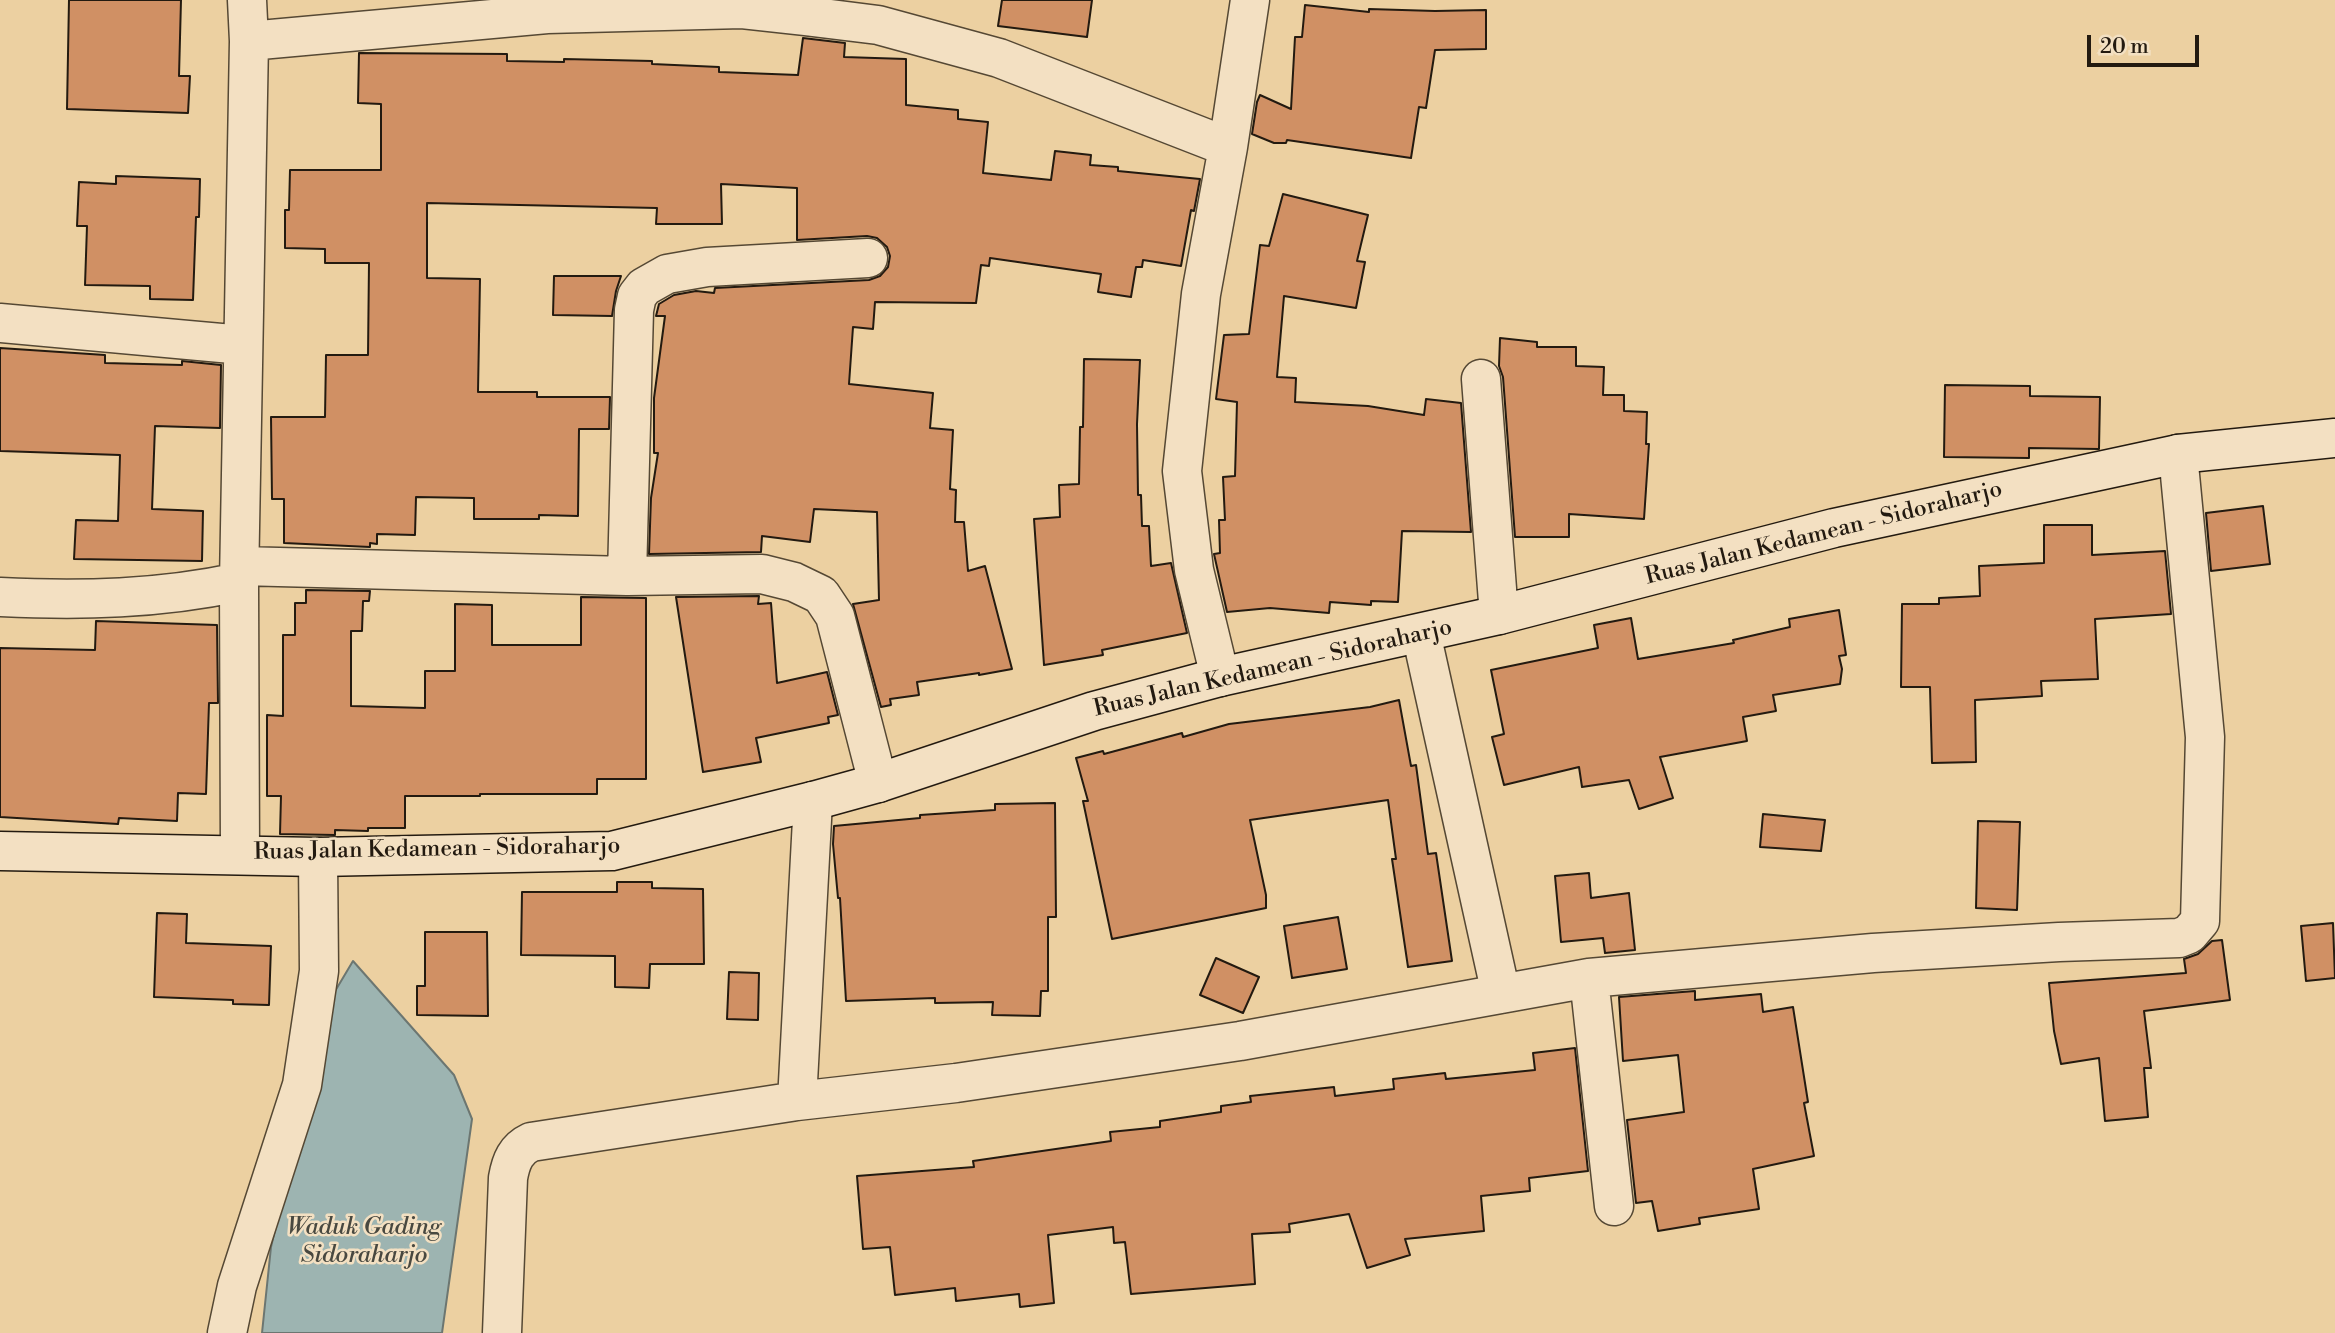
<!DOCTYPE html>
<style>
body{margin:0}
#map{position:relative;width:2335px;height:1333px;overflow:hidden;background:#ecd0a1;font-family:"Libre Bodoni",serif}
canvas{display:block}
.scale{position:absolute;left:2087px;top:35px;width:112px;height:32px;box-sizing:border-box;border:4px solid #231a10;border-top:0;padding-left:9px;font-size:21px;line-height:24px;white-space:nowrap;color:#231a10;-webkit-text-stroke:5px #f3e0c2;paint-order:stroke}
</style>
<div id="map">
<canvas width="2335" height="1333"></canvas>
<div class="scale">20 m</div>
</div>
<script>
const context = document.querySelector('canvas').getContext('2d');
context.lineJoin = 'round';
function paint(path, color) { context.fillStyle = color; context.fill(path, 'evenodd'); }
function trace(path, color, width, dash) { context.strokeStyle = color; context.lineWidth = width; context.lineCap = dash ? 'butt' : 'round'; context.setLineDash(dash || []); context.stroke(path); }
function label(font, color, halo, rows, align = 'center') {
  context.font = font + ' "Libre Bodoni",serif'; context.lineWidth = 5; context.setLineDash([]); context.textBaseline = 'middle'; context.strokeStyle = halo; context.fillStyle = color; for (const [text, x, y, turn = 0] of rows) {
    context.save(); context.translate(x, y); context.rotate((+turn || 0) * Math.PI / 180); context.textAlign = isNaN(turn) ? turn : align; if (halo) context.strokeText(text, 0, 0); context.fillText(text, 0, 0); context.restore();
  }
}
const water = new Path2D(`
 M 353,961 L 454,1075 L 472,1119 L 442,1333 L 262,1333 L 271,1247 L 328,1003 Z`);
paint(water, '#9db4b1');
trace(water, '#6c7671', 2);
const building = new Path2D(`
 M 69,0 L 181,0 L 179,76 L 190,76 L 188,113 L 67,109 Z
 M 1002,0 L 1092,0 L 1087,37 L 998,26 Z
 M 1305,5 L 1369,12 L 1369,9 L 1435,11 L 1486,10 L 1486,49 L 1435,50 L 1426,108 L 1419,107 L 1411,158 L 1287,140 L 1286,143 L 1274,143 L 1252,134 L 1257,102 L 1260,95 L 1291,109 L 1295,37 L 1302,37 Z
 M 803,38 L 845,43 L 844,57 L 906,59 L 906,105 L 958,110 L 958,119 L 988,122 L 983,173 L 1051,180 L 1055,151 L 1091,155 L 1090,165 L 1118,167 L 1118,171 L 1200,179 L 1194,211 L 1191,210 L 1181,266 L 1143,260 L 1142,267 L 1136,267 L 1131,297 L 1098,292 L 1101,274 L 990,258 L 989,266 L 981,265 L 976,303 L 875,302 L 873,329 L 853,327 L 849,384 L 933,393 L 930,428 L 953,430 L 950,489 L 956,490 L 955,522 L 964,522 L 968,571 L 985,566 L 1012,669 L 979,675 L 979,673 L 917,682 L 919,695 L 890,699 L 891,705 L 881,707 L 853,604 L 879,600 L 877,512 L 814,509 L 810,542 L 762,536 L 761,552 L 649,554 L 651,498 L 658,453 L 654,453 L 654,398 L 665,316 L 656,316 L 659,304 L 674,295 L 696,291 L 714,293 L 715,288 L 869,280 L 880,276 L 888,267 L 890,256 L 887,247 L 877,238 L 867,236 L 797,240 L 797,188 L 721,184 L 722,224 L 656,224 L 657,208 L 427,203 L 427,278 L 480,279 L 478,392 L 537,392 L 537,397 L 610,397 L 609,429 L 579,429 L 578,516 L 539,515 L 539,519 L 474,519 L 474,498 L 416,497 L 415,535 L 377,534 L 377,544 L 370,543 L 370,547 L 284,543 L 284,499 L 272,499 L 271,417 L 325,417 L 326,355 L 368,355 L 369,263 L 325,263 L 325,249 L 285,248 L 285,210 L 289,210 L 290,170 L 381,170 L 381,104 L 358,103 L 359,53 L 507,54 L 507,61 L 564,62 L 564,59 L 652,61 L 652,64 L 719,67 L 719,72 L 798,75 Z
 M 116,176 L 200,179 L 199,217 L 196,217 L 193,300 L 150,299 L 150,286 L 85,285 L 87,226 L 77,226 L 79,182 L 116,184 Z
 M 1283,194 L 1368,215 L 1357,261 L 1365,262 L 1356,308 L 1284,296 L 1277,377 L 1296,378 L 1295,402 L 1368,406 L 1424,415 L 1426,399 L 1461,403 L 1471,532 L 1402,531 L 1398,602 L 1371,601 L 1371,605 L 1330,602 L 1329,613 L 1270,608 L 1227,612 L 1214,554 L 1220,553 L 1219,520 L 1225,520 L 1223,477 L 1235,476 L 1237,402 L 1216,399 L 1224,335 L 1249,334 L 1260,245 L 1269,246 Z
 M 554,276 L 621,276 L 616,291 L 612,316 L 553,315 Z
 M 1500,338 L 1537,342 L 1537,347 L 1576,347 L 1576,366 L 1604,367 L 1603,395 L 1624,395 L 1624,411 L 1647,412 L 1646,444 L 1649,444 L 1644,519 L 1569,514 L 1569,537 L 1515,537 L 1503,377 L 1499,366 Z
 M 0,348 L 105,355 L 105,363 L 182,365 L 182,361 L 221,365 L 220,428 L 155,426 L 152,509 L 203,511 L 202,561 L 74,559 L 76,520 L 118,521 L 120,455 L 0,451 Z
 M 1084,359 L 1140,360 L 1137,424 L 1138,495 L 1141,495 L 1142,526 L 1149,526 L 1151,566 L 1171,563 L 1187,633 L 1102,650 L 1103,655 L 1044,665 L 1034,519 L 1060,517 L 1059,485 L 1079,484 L 1080,427 L 1083,427 Z
 M 1945,385 L 2030,386 L 2030,396 L 2100,397 L 2099,449 L 2029,448 L 2029,458 L 1944,457 Z
 M 2263,506 L 2270,564 L 2211,571 L 2206,513 Z
 M 2044,525 L 2092,525 L 2092,555 L 2165,551 L 2171,614 L 2095,619 L 2098,679 L 2041,681 L 2042,696 L 1975,700 L 1976,762 L 1932,763 L 1930,687 L 1901,687 L 1902,604 L 1939,604 L 1939,598 L 1980,596 L 1979,566 L 2044,563 Z
 M 306,590 L 370,591 L 369,601 L 363,601 L 362,631 L 351,631 L 351,706 L 425,708 L 425,671 L 455,671 L 455,604 L 492,605 L 492,645 L 581,645 L 581,597 L 646,598 L 646,779 L 597,779 L 597,794 L 480,794 L 480,796 L 405,796 L 405,828 L 368,828 L 368,831 L 335,830 L 335,835 L 280,834 L 281,796 L 267,796 L 267,715 L 283,716 L 283,635 L 295,635 L 295,603 L 306,603 Z
 M 759,596 L 758,604 L 771,603 L 777,683 L 827,672 L 838,715 L 828,717 L 829,723 L 756,738 L 761,762 L 703,772 L 676,597 Z
 M 1839,610 L 1846,655 L 1839,656 L 1842,669 L 1840,684 L 1773,695 L 1776,711 L 1743,717 L 1747,741 L 1660,757 L 1673,798 L 1639,809 L 1629,780 L 1582,787 L 1579,767 L 1504,785 L 1492,737 L 1504,734 L 1491,670 L 1598,648 L 1594,625 L 1631,618 L 1638,659 L 1734,643 L 1733,640 L 1790,627 L 1789,619 Z
 M 96,621 L 217,625 L 218,703 L 209,703 L 206,794 L 178,793 L 177,821 L 119,818 L 118,824 L 0,817 L 0,648 L 95,650 Z
 M 1399,700 L 1411,766 L 1416,765 L 1428,854 L 1436,853 L 1452,961 L 1408,967 L 1392,859 L 1396,859 L 1388,800 L 1250,820 L 1266,895 L 1266,908 L 1112,939 L 1083,801 L 1088,801 L 1076,758 L 1103,751 L 1104,754 L 1182,733 L 1183,737 L 1229,724 L 1370,707 Z
 M 1055,803 L 1056,917 L 1048,917 L 1048,991 L 1041,991 L 1040,1016 L 992,1015 L 993,1002 L 935,1003 L 935,998 L 846,1001 L 840,898 L 838,898 L 833,844 L 834,826 L 920,818 L 920,815 L 995,810 L 995,804 Z
 M 1763,814 L 1825,820 L 1821,851 L 1760,847 Z
 M 1978,821 L 2020,822 L 2017,910 L 1976,908 Z
 M 1589,873 L 1591,898 L 1629,893 L 1635,950 L 1605,953 L 1603,938 L 1561,942 L 1555,876 Z
 M 617,882 L 652,882 L 652,888 L 703,889 L 704,964 L 650,964 L 649,988 L 615,987 L 615,956 L 521,955 L 522,892 L 617,892 Z
 M 157,913 L 187,914 L 186,943 L 271,946 L 269,1005 L 233,1004 L 233,1000 L 154,997 Z
 M 1338,917 L 1347,969 L 1292,978 L 1284,926 Z
 M 2333,923 L 2335,978 L 2306,981 L 2301,926 Z
 M 425,932 L 487,932 L 488,1016 L 417,1015 L 417,986 L 425,986 Z
 M 2222,940 L 2230,1000 L 2144,1011 L 2151,1068 L 2144,1068 L 2148,1117 L 2105,1121 L 2099,1058 L 2061,1064 L 2054,1031 L 2049,983 L 2186,973 L 2184,959 L 2198,954 L 2212,941 Z
 M 1216,958 L 1259,977 L 1243,1013 L 1200,995 Z
 M 729,972 L 759,973 L 758,1020 L 727,1019 Z
 M 1695,991 L 1695,1000 L 1761,994 L 1763,1012 L 1793,1007 L 1808,1102 L 1804,1103 L 1814,1156 L 1753,1169 L 1759,1209 L 1699,1218 L 1700,1224 L 1658,1231 L 1652,1201 L 1636,1203 L 1627,1120 L 1684,1112 L 1678,1055 L 1623,1061 L 1619,997 Z
 M 1575,1048 L 1588,1171 L 1529,1178 L 1530,1191 L 1481,1196 L 1484,1231 L 1405,1239 L 1410,1255 L 1367,1268 L 1349,1214 L 1289,1224 L 1290,1232 L 1252,1234 L 1255,1284 L 1131,1294 L 1125,1242 L 1114,1243 L 1113,1227 L 1048,1235 L 1054,1303 L 1020,1307 L 1019,1294 L 956,1301 L 955,1288 L 895,1295 L 890,1247 L 863,1249 L 857,1176 L 974,1167 L 973,1161 L 1111,1141 L 1110,1132 L 1160,1127 L 1160,1121 L 1221,1112 L 1221,1106 L 1251,1102 L 1250,1096 L 1334,1087 L 1335,1096 L 1394,1089 L 1393,1079 L 1445,1073 L 1446,1079 L 1535,1070 L 1533,1053 Z`);
paint(building, '#d09064');
trace(building, '#231a10', 2);
const minor = new Path2D(`
 M 249,41 L 547,14 L 742,9 L 806,16 L 878,25 L 999,58 L 1228,147
 M 0,323 L 243,345
 M 1481,379 L 1499,615
 M 240,566 L 627,576 L 762,574 L 794,582 L 821,595 L 835,616 L 878,783
 M 627,576 L 634,310 L 637,296 L 644,287 L 667,274 L 707,267 L 868,258
 M 0,597 C 81,601 160,599 239,582
 M 1421,633 L 1501,994
 M 1220,677 L 1194,570 L 1182,471 L 1201,294 L 1228,147 L 1250,0
 M 240,854 L 239,582 L 249,41 L 247,0
 M 1589,978 L 1614,1206
 M 797,1101 L 813,801
 M 227,1333 L 237,1286 L 302,1085 L 319,971 L 318,857
 M 502,1333 L 508,1178 C 511,1161 516,1149 531,1142 L 797,1101 L 956,1083 L 1240,1041 L 1589,978 L 1873,953 L 2059,942 L 2179,938 L 2189,934 L 2200,921 L 2205,737 L 2178,454`);
const secondary = new Path2D(`
 M 0,851 L 318,857 L 612,851 L 813,801 L 878,783 L 1094,711 L 1220,677 L 1499,615 L 1834,528 L 2178,454 L 2335,438`);
trace(minor, '#554834', 41);
trace(secondary, '#231a10', 41);
trace(minor, '#f3e0c2', 38);
trace(secondary, '#f3e0c2', 38);
label('23px', '#231a10', '#f3e0c2', [
 ["Ruas Jalan Kedamean - Sidoraharjo",1824,534,-14],
 ["Ruas Jalan Kedamean - Sidoraharjo",1273,669,-13],
 ["Ruas Jalan Kedamean - Sidoraharjo",437,850,-1]
]);
label('italic 24px', '#484840', '#f3e0c2', [
 ["Waduk Gading",364,1228],
 ["Sidoraharjo",364,1256]
]);
</script>
